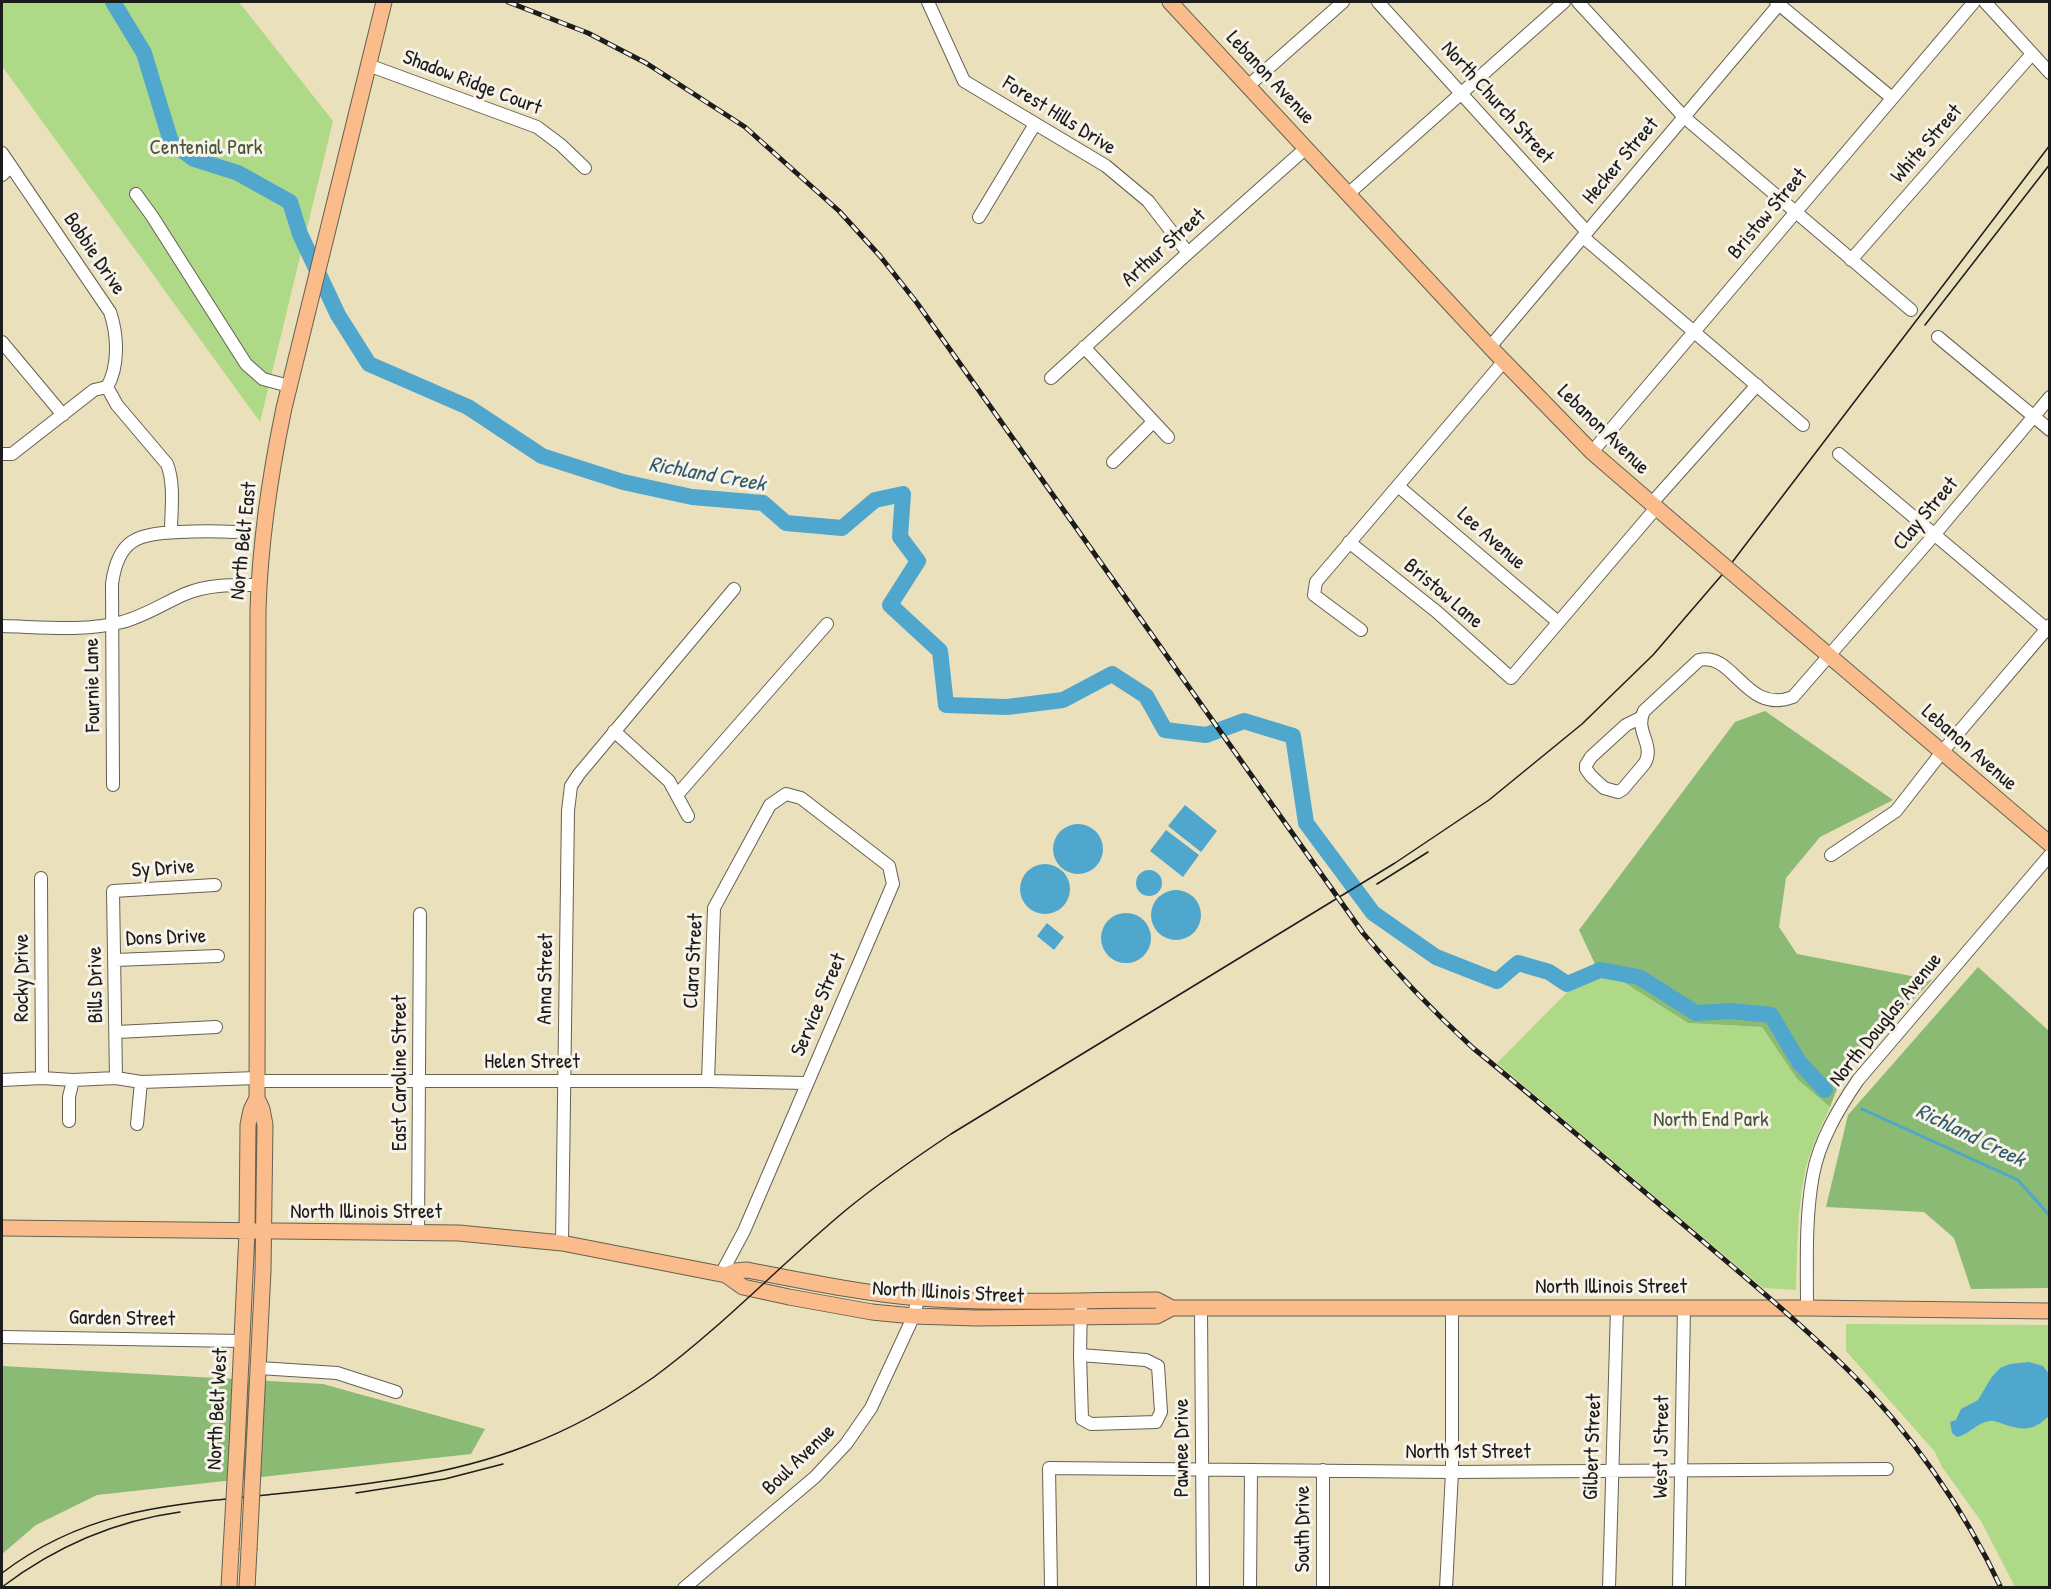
<!DOCTYPE html>
<style>
body{margin:0}
#map{position:relative;width:2051px;height:1589px;overflow:hidden;background:#ebe0bc;font-family:"Patrick Hand",sans-serif}
canvas{display:block}
.frame{position:absolute;inset:0;border:3px solid #1c1c1c;pointer-events:none}
</style>
<div id="map">
<canvas width="2051" height="1589"></canvas>
<div class="frame"></div>
</div>
<script>
const context = document.querySelector('canvas').getContext('2d');
context.lineJoin = 'round';
function paint(path, color) { context.fillStyle = color; context.fill(path, 'evenodd'); }
function trace(path, color, width, dash) { context.strokeStyle = color; context.lineWidth = width; context.lineCap = dash ? 'butt' : 'round'; context.setLineDash(dash || []); context.stroke(path); }
function label(font, color, halo, rows, align = 'center') {
  context.font = font + ' "Patrick Hand",sans-serif'; context.lineWidth = 6; context.setLineDash([]); context.textBaseline = 'middle'; context.strokeStyle = halo; context.fillStyle = color; for (const [text, x, y, turn = 0] of rows) {
    context.save(); context.translate(x, y); context.rotate((+turn || 0) * Math.PI / 180); context.textAlign = isNaN(turn) ? turn : align; if (halo) context.strokeText(text, 0, 0); context.fillText(text, 0, 0); context.restore();
  }
}
paint(new Path2D(`
 M 2,2 L 239,2 L 333,121 L 260,422 L 2,66 Z
 M 1595,964 L 1688,1023 L 1762,1027 L 1797,1079 L 1830,1107 C 1820,1130 1808,1153 1804,1177 C 1797,1214 1797,1252 1796,1290 L 1763,1288 L 1497,1063 Z
 M 1846,1324 L 2049,1325 L 2049,1587 L 2015,1587 L 1981,1521 L 1942,1467 L 1935,1452 L 1846,1351 Z`), '#aeda87');
paint(new Path2D(`
 M 1765,711 L 1893,800 L 1820,837 L 1786,878 L 1779,927 L 1797,954 L 1932,980 L 1844,1071 L 1830,1107 L 1797,1079 L 1762,1027 L 1688,1023 L 1595,964 L 1579,930 L 1735,722 Z
 M 1978,967 L 2049,1031 L 2049,1288 L 1971,1289 L 1954,1238 L 1924,1212 L 1826,1207 L 1848,1115 Z
 M 2,1366 L 323,1384 L 485,1429 L 471,1454 L 97,1495 L 36,1525 L 2,1554 Z`), '#8aba74');
paint(new Path2D(`
 M 1185,805 L 1217,831 L 1201,852 L 1168,826 Z
 M1053 849a25 25 0 1 1 50 0a25 25 0 1 1-50 0Z
 M 1166,830 L 1199,855 L 1183,877 L 1150,851 Z
 M1020 889a25 25 0 1 1 50 0a25 25 0 1 1-50 0Z
 M1136 883a13 13 0 1 1 26 0a13 13 0 1 1-26 0Z
 M1151 915a25 25 0 1 1 50 0a25 25 0 1 1-50 0Z
 M1101 938a25 25 0 1 1 50 0a25 25 0 1 1-50 0Z
 M 1047,923 L 1064,937 L 1054,950 L 1037,936 Z
 M 2029,1362 L 2043,1366 L 2049,1374 L 2049,1416 C 2033,1431 2024,1431 2003,1424 C 1999,1423 1994,1420 1990,1421 C 1977,1422 1969,1435 1957,1437 L 1952,1433 L 1950,1422 L 1956,1420 L 1961,1409 L 1978,1400 L 1991,1378 L 2000,1368 L 2010,1364 Z`), '#50a7cd');
trace(new Path2D(`
 M 1862,1109 L 2018,1180 L 2050,1216`), '#50a7cd', 3);
trace(new Path2D(`
 M 113,2 L 144,53 L 171,142 L 194,159 L 238,173 L 290,202 L 300,234 L 338,315 L 369,364 L 468,407 L 542,456 L 623,482 L 692,497 L 763,503 L 786,523 L 842,528 L 875,500 L 903,494 L 900,537 L 918,561 L 890,605 L 940,651 L 946,705 L 1007,707 L 1063,700 L 1112,674 L 1146,696 L 1165,730 L 1206,735 L 1244,721 L 1293,736 L 1306,823 L 1373,913 L 1436,957 L 1497,981 L 1518,963 L 1549,972 L 1567,984 L 1600,970 L 1639,977 L 1696,1013 L 1731,1011 L 1771,1015 L 1799,1062 L 1825,1090`), '#50a7cd', 16);
const minor = new Path2D(`
 M 928,2 L 964,81 L 1106,166 L 1148,201 L 1188,253
 M 1378,2 L 1587,232
 M 1578,2 L 1684,117 L 1911,310
 M 1776,2 L 1892,98
 M 1985,2 L 2050,73
 M 368,65 L 537,127 L 561,145 L 585,168
 M 1248,86 L 1343,2
 M 2,153 L 110,312 C 118,335 119,367 107,387
 M 2,175 L 11,166
 M 136,194 L 152,216 L 246,364 L 263,379 L 289,386
 M 1348,194 L 1564,2
 M 979,217 L 1035,124
 M 1583,237 L 1803,425
 M 1851,260 L 2032,54
 M 1938,337 L 2050,430
 M 2,342 L 63,415
 M 1084,347 L 1168,437
 M 1490,347 L 1781,2
 M 1051,378 L 1188,253 L 1306,148
 M 107,387 L 117,405 L 167,464 C 175,484 171,511 171,532
 M 1592,452 L 1974,2
 M 2,454 L 12,454 L 94,390 L 107,387
 M 1839,454 L 2050,632
 M 1113,462 L 1153,422
 M 1398,486 L 1558,622
 M 1651,504 L 1757,385
 M 1349,542 L 1437,612 L 1511,678 L 1656,508
 M 2,626 C 41,627 84,632 122,622 C 145,616 164,603 185,594 C 209,584 234,585 259,585
 M 1361,630 L 1314,595 L 1316,582 L 1504,361
 M 1640,718 L 1626,725 L 1591,757 L 1586,765 L 1586,769 L 1591,776 L 1604,788 L 1618,792 L 1623,789 L 1645,763 C 1655,744 1634,731 1644,711 L 1699,660 C 1734,651 1745,715 1793,697 L 1934,535 L 2050,397
 M 614,731 L 669,781 L 688,816
 M 113,785 L 112,584 C 118,539 137,534 179,532 C 198,531 216,531 235,532
 M 677,795 L 827,624
 M 1831,855 L 1896,811 L 1942,752 L 2050,625
 M 41,878 L 42,1078
 M 115,960 L 218,956
 M 117,1032 L 216,1027
 M 116,1078 L 113,891 L 215,885
 M 2,1080 L 42,1078 L 73,1080 L 116,1078 L 141,1082 L 257,1078
 M 257,1081 L 708,1081 L 806,1083
 M 708,1081 L 714,908 L 770,805 L 786,794 L 801,798 L 889,866 L 893,884 L 744,1231 L 721,1274
 M 69,1121 L 69,1097 L 73,1080
 M 137,1124 L 141,1082
 M 418,1232 L 420,914
 M 562,1243 L 568,811 L 571,786 L 579,774 L 734,589
 M 1807,1308 C 1807,1264 1805,1218 1813,1175 C 1819,1141 1839,1108 1858,1080 L 2050,855
 M 1201,1309 L 1203,1588
 M 2,1337 L 242,1341
 M 1080,1355 L 1146,1360 L 1158,1366 L 1161,1412 L 1156,1422 L 1091,1424 L 1082,1419 Z
 M 1080,1355 L 1081,1300
 M 259,1368 L 337,1373 L 396,1392
 M 1323,1470 L 1323,1588
 M 684,1588 L 815,1477 L 846,1444 L 871,1408 L 910,1324 L 919,1298
 M 1051,1588 L 1049,1468 L 1452,1472 L 1887,1469
 M 1250,1588 L 1251,1470
 M 1446,1588 L 1452,1472 L 1452,1309
 M 1609,1588 L 1617,1308
 M 1679,1588 L 1684,1308`);
const major = new Path2D(`
 M 1170,2 L 1490,347 L 1592,452 L 1673,522
 M 1792,624 L 2050,844
 M 2,1228 L 459,1233 L 562,1243 L 726,1275 L 735,1271 L 747,1270 C 804,1281 861,1293 919,1298 C 998,1304 1078,1300 1157,1300 L 1172,1308
 M 726,1275 L 743,1287 L 789,1297 L 872,1312 L 913,1316 L 976,1318 L 1157,1316 L 1172,1308 L 1807,1308 L 2050,1311
 M 237,1446 L 247,1232 L 248,1125 L 251,1110 L 257,1098 L 258,610 C 260,542 270,475 284,408 L 384,2
 M 254,1450 L 263,1271 L 265,1125 L 262,1109 L 257,1098
 M 229,1588 L 231,1550
 M 247,1588 L 249,1550`);
trace(minor, '#646154', 14);
trace(major, '#646154', 17);
trace(minor, '#fff', 12);
trace(major, '#f9bc8a', 15);
trace(new Path2D(`
 M 1925,325 L 2050,164
 M 1377,884 L 1428,852
 M 356,1493 L 445,1479 L 503,1464
 M 2,1573 C 85,1510 167,1505 266,1495 C 353,1486 444,1478 526,1446 C 572,1429 614,1405 654,1377 C 722,1327 781,1264 846,1210 C 879,1183 915,1158 951,1134 L 1395,863 L 1489,800 L 1582,724 L 1653,655 L 1727,569 L 2050,145
 M 2,1587 C 55,1547 114,1521 180,1512`), '#1c1c1c', 1.5);
const rail = new Path2D(`
 M 508,2 L 588,33 L 646,63 L 745,127 L 839,211 L 880,256 L 917,303 L 1363,933 C 1397,974 1434,1012 1473,1048 C 1542,1104 1610,1163 1678,1220 C 1735,1269 1794,1317 1848,1370 C 1909,1430 1965,1510 2001,1588`);
trace(rail, '#1c1c1c', 5);
trace(rail, '#f7f3e8', 3, [9]);
const majorBridge = new Path2D(`
 M 1673,522 L 1792,624
 M 231,1550 L 237,1446
 M 249,1550 L 254,1450`);
trace(majorBridge, '#646154', 17, []);
trace(majorBridge, '#f9bc8a', 15);
label('21px', '#1c1c1c', '#f7f3e8', [
 ["Lebanon Avenue",1270,78,47],
 ["Shadow Ridge Court",472,83,21],
 ["North Church Street",1497,103,48],
 ["Forest Hills Drive",1059,116,32],
 ["White Street",1927,144,-49],
 ["Hecker Street",1621,161,-50],
 ["Bristow Street",1768,214,-50],
 ["Arthur Street",1164,248,-42],
 ["Bobbie Drive",94,254,56],
 ["Lebanon Avenue",1603,430,44],
 ["Clay Street",1926,514,-50],
 ["Lee Avenue",1491,539,41],
 ["North Belt East",244,541,-84],
 ["Bristow Lane",1443,594,40],
 ["Fournie Lane",93,685,-91],
 ["Lebanon Avenue",1969,748,41],
 ["Sy Drive",163,869,-4],
 ["Dons Drive",166,938,-2],
 ["Clara Street",694,961,-87],
 ["Rocky Drive",22,978,-90],
 ["Anna Street",546,979,-89],
 ["Bills Drive",96,985,-91],
 ["Service Street",819,1005,-67],
 ["North Douglas Avenue",1886,1020,-51],
 ["Helen Street",532,1062],
 ["East Caroline Street",400,1073,-90],
 ["North Illinois Street",366,1212],
 ["North Illinois Street",1611,1287],
 ["North Illinois Street",948,1293,3],
 ["Garden Street",122,1319,1],
 ["North Belt West",218,1409,-87],
 ["Gilbert Street",1593,1447,-88],
 ["West J Street",1662,1447,-89],
 ["Pawnee Drive",1182,1448,-90],
 ["North 1st Street",1468,1452],
 ["Boul Avenue",799,1460,-44],
 ["South Drive",1303,1529,-90]
]);
label('21px', '#48553c', '#f7f3e8', [
 ["Centenial Park",206,148],
 ["North End Park",1711,1120]
]);
label('italic 22px', '#335b6c', '#f7f3e8', [
 ["Richland Creek",707,475,10],
 ["Richland Creek",1970,1136,26]
]);
</script>
